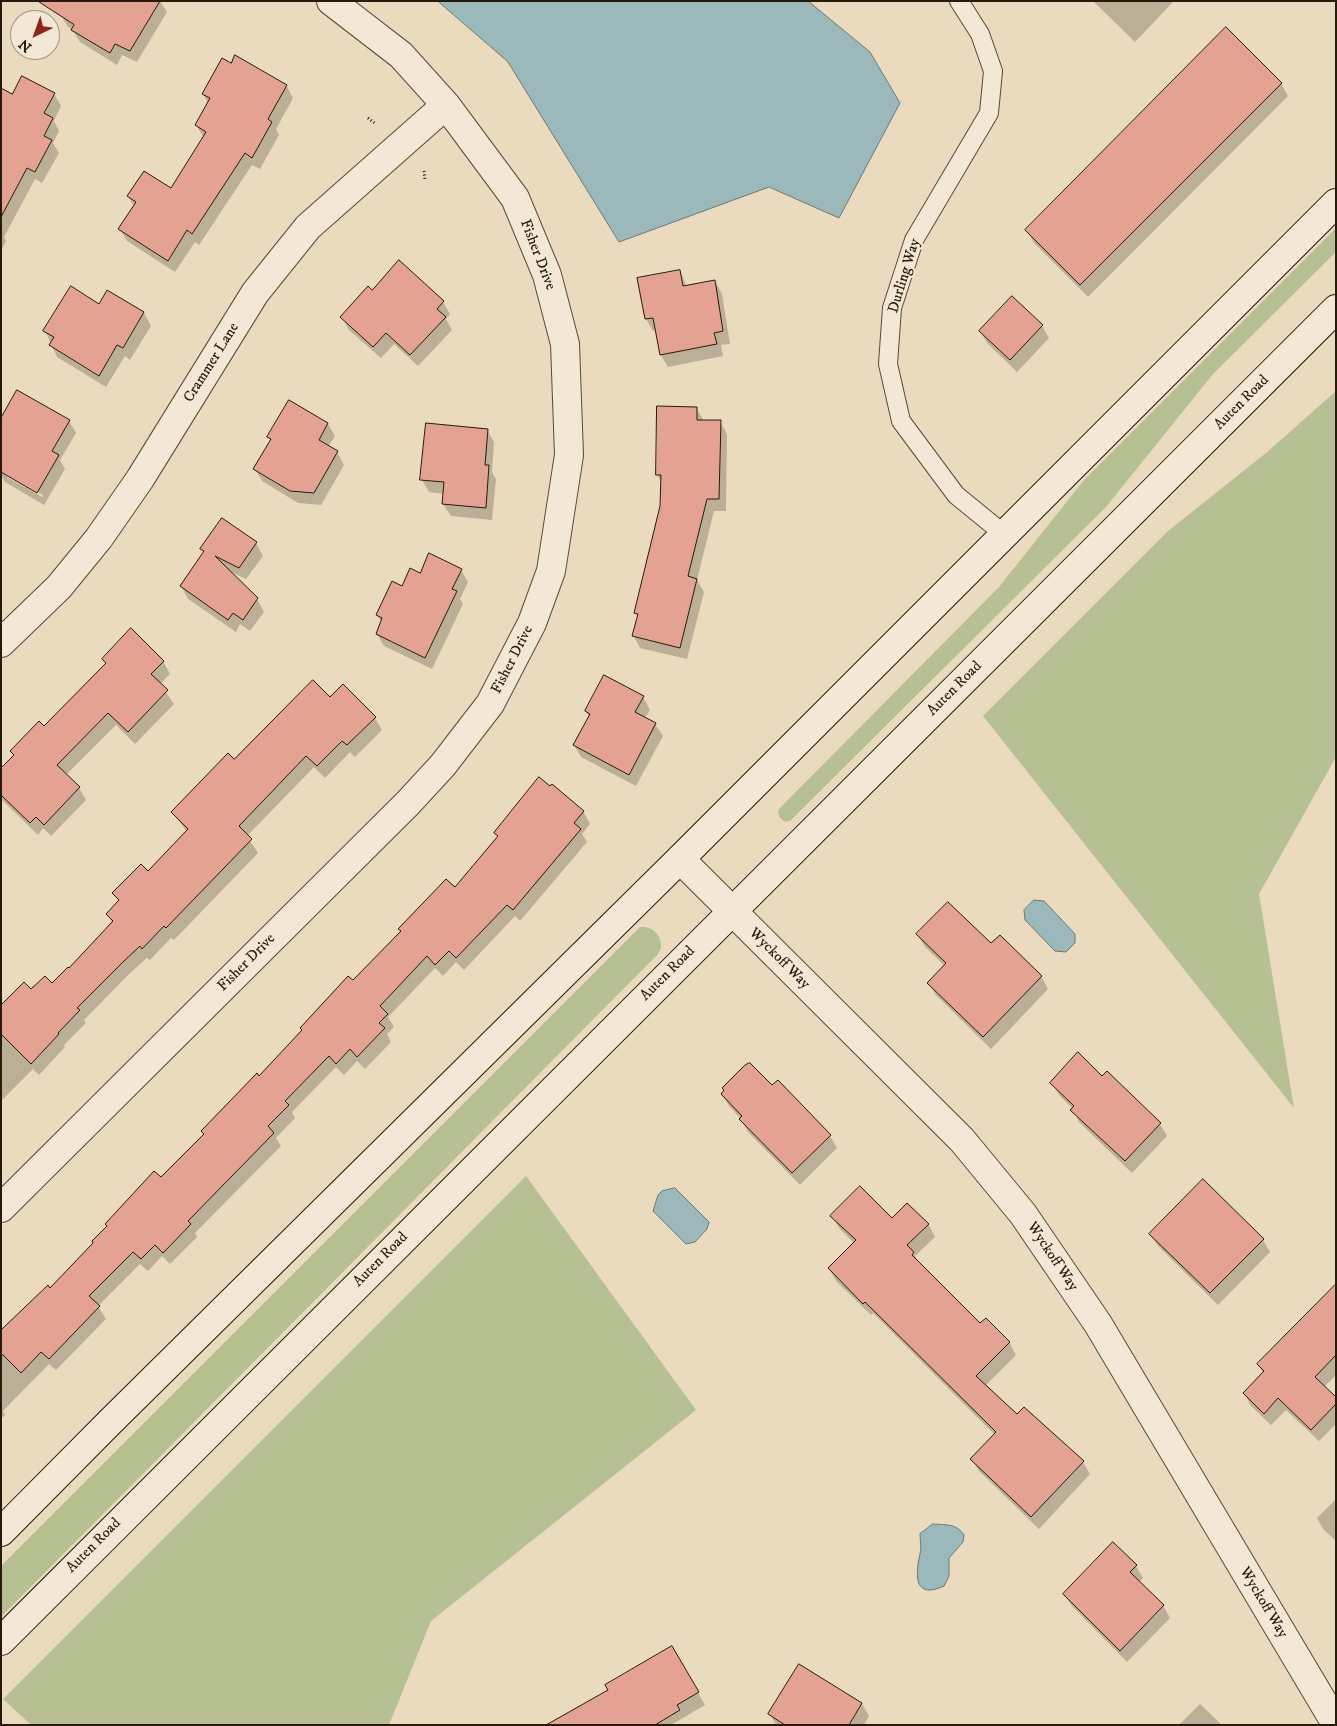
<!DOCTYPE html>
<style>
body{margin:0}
#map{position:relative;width:1337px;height:1726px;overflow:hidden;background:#ebdbbe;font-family:"IM FELL DW Pica",serif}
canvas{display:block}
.frame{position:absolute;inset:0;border:2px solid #271a0b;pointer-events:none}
.north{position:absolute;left:10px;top:10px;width:50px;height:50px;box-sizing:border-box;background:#f2e8d5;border:1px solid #a19684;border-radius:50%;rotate:222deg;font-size:14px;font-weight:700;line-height:20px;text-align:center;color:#271a0b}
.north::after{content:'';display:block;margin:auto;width:18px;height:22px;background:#8f2418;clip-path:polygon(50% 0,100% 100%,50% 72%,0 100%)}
</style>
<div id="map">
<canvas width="1337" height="1726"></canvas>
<div class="frame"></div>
<div class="north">N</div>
</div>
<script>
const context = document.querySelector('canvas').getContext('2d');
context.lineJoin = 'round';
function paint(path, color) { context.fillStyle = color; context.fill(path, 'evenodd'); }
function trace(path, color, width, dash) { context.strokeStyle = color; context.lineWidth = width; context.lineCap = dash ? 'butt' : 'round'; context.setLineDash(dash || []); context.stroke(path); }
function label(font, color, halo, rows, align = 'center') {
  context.font = font + ' "IM FELL DW Pica",serif'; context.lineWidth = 4.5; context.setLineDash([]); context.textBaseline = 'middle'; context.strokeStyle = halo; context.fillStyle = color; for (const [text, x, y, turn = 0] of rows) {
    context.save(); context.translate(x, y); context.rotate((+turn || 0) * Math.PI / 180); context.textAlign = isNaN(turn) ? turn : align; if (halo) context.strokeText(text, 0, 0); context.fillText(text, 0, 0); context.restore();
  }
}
paint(new Path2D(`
 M 1336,228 L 1336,252 L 1213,374 L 1106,507 L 791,820 L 786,822 C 780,820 777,815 779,809 L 999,587 L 1084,480 Z
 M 1336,391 L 1336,757 L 1259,894 L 1294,1108 L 983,716 L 1168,531 L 1266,453 Z
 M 640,927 C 653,926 662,935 661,948 L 658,954 L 1,1617 L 1,1566 Z
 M 526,1176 L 696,1410 L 431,1621 L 389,1725 L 31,1725 L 3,1699 Z`), '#b6c093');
const water = new Path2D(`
 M 438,1 L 808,1 L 870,52 L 900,103 L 839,218 L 769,187 L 619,242 L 508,62 Z
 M 1034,900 L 1044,901 L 1075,934 L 1075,943 L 1066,952 L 1055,951 L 1025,920 L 1024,910 Z
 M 675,1188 L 709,1222 L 707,1229 L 695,1242 L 686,1244 L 653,1211 L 658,1195 L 662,1191 Z
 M 933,1524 C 945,1525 956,1523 964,1535 L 963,1542 L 949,1558 L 949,1576 L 944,1586 C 914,1600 915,1575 920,1554 C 922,1548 920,1540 920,1534 Z`);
paint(water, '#9bb9ba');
trace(water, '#6d7974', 1);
paint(new Path2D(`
 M 69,1 L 160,1 L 167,12 L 137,62 L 122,55 L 117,65 L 80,42 L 73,30 L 68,27 L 61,15 Z
 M 1093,1 L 1174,1 L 1135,42 Z
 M 231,64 L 286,85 L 293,98 L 276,129 L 279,135 L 260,169 L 252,165 L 199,245 L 195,242 L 175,272 L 127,241 L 120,229 L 134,207 L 128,196 L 171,190 L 204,138 L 196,125 L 208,103 L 203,94 Z
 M 1281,83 L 1288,96 L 1088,297 L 1034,243 L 1027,231 Z
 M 54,94 L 61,106 L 54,121 L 59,131 L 53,143 L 59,153 L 42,183 L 35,179 L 4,237 L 6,241 L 1,251 L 1,108 Z
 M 680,271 L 687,287 L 715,281 L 722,294 L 730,344 L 721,345 L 723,356 L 668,367 L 661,355 L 656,330 L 653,331 L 646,319 Z
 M 108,291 L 144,313 L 151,326 L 130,360 L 125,356 L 106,387 L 57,357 L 45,331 L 99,305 Z
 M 372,292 L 443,302 L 450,314 L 446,319 L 452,330 L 418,366 L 394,344 L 381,358 L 349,330 L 342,317 Z
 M 1042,326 L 1049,338 L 1017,372 L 987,343 L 980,331 Z
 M 290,402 L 328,424 L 335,436 L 328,447 L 337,452 L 344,465 L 321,505 L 298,503 L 262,481 L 255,469 L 271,441 L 269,437 Z
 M 696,408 L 704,421 L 720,422 L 727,434 L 726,511 L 714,511 L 697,580 L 704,592 L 687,659 L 640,648 L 633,635 L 638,617 L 635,613 L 661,506 L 662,483 L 657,475 Z
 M 69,421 L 76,433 L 60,460 L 65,469 L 44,505 L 5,482 L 1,475 L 1,465 ZM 7,474 L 43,495 L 42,497 L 7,477 Z
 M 487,430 L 494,442 L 492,472 L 496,479 L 492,520 L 451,516 L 443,504 L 444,494 L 429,492 L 422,480 Z
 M 256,543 L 263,556 L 246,579 L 229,571 L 257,599 L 264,612 L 250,631 L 240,624 L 236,632 L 188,599 L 181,586 L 204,553 L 202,549 Z
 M 461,570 L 468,582 L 460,599 L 463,604 L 432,669 L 384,646 L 377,634 L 382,623 L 377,615 L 402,588 L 421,575 Z
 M 103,659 L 163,661 L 170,674 L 160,684 L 174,704 L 135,744 L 116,725 L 66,775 L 79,788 L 86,800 L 51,836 L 43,828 L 38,835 L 1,799 L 1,770 L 14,756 L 12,751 L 44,728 L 106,664 Z
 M 643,697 L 650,710 L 645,718 L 655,724 L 663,736 L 636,786 L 581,757 L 574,745 L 589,717 L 586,711 Z
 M 330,699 L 375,718 L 382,730 L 355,757 L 350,752 L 325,778 L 314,767 L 247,836 L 258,853 L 174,940 L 171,938 L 150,960 L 147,958 L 130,973 L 84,1020 L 86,1023 L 64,1045 L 65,1047 L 39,1075 L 33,1069 L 1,1101 L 1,1019 L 31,991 L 52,985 L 113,924 L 107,914 L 119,902 L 114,893 L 148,873 L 187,832 L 172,812 L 234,761 Z
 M 583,811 L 590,824 L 582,834 L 587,842 L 520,921 L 515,916 L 464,970 L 456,962 L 443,976 L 435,968 L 388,1017 L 394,1027 L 387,1034 L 391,1042 L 365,1069 L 357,1061 L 344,1075 L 336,1067 L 292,1112 L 295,1118 L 276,1138 L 281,1146 L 195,1233 L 197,1237 L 170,1264 L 162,1256 L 148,1271 L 140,1264 L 98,1306 L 106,1319 L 56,1370 L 49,1364 L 3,1411 L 5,1415 L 1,1419 L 1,1332 L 50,1289 L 161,1179 L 402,932 L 400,929 L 455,889 L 498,837 L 496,834 Z
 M 918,935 L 991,945 L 1041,976 L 1048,989 L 991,1049 L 936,995 L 929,983 L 945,966 L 925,947 Z
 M 1107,1073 L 1160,1124 L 1167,1136 L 1132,1173 L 1079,1122 L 1073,1109 L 1059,1095 L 1052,1083 L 1102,1077 Z
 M 772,1087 L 830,1136 L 837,1148 L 800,1185 L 748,1132 L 741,1119 L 729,1106 L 722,1094 Z
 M 832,1216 L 928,1224 L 935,1237 L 915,1256 L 921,1265 L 980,1325 L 1009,1342 L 1016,1355 L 985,1386 L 1018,1415 L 1024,1409 L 1083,1462 L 1090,1474 L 1039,1529 L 979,1471 L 972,1459 L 995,1435 L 873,1313 L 871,1315 L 836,1281 L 829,1268 L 854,1243 L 839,1228 Z
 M 1150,1234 L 1263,1240 L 1270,1252 L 1218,1305 L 1158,1246 Z
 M 1336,1340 L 1336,1375 L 1324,1387 L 1336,1399 L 1336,1424 L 1319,1441 L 1286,1410 L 1271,1425 L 1251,1406 L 1244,1393 L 1263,1373 L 1258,1364 Z
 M 1336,1499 L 1336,1541 L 1324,1530 L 1317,1518 Z
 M 1113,1544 L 1136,1566 L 1143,1578 L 1139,1582 L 1163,1605 L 1170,1618 L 1127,1662 L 1072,1606 L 1064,1594 Z
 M 672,1648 L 705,1705 L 671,1725 L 590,1725 L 610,1690 Z
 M 799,1666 L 862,1704 L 869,1716 L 864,1725 L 776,1725 L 770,1714 Z
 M 1200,1704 L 1222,1725 L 1179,1725 Z`), '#0003');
const building = new Path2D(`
 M 38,1 L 160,1 L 130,51 L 115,44 L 110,53 L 71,30 L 74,25 Z
 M 1226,27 L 1282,83 L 1080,285 L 1025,230 Z
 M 235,55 L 287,85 L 268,119 L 272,122 L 252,158 L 245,153 L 192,234 L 187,230 L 168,261 L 118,229 L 136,202 L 127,196 L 144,171 L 171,188 L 206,132 L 195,125 L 210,98 L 202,94 L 222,58 L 231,63 Z
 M 22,76 L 55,93 L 44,113 L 53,118 L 44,136 L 52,140 L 35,172 L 27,168 L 1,217 L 1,88 L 12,94 Z
 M 399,260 L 444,301 L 437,309 L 446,317 L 410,355 L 386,333 L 373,347 L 340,317 L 368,286 L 372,290 Z
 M 680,270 L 683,286 L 715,280 L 723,331 L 714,333 L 717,344 L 660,355 L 653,318 L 645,319 L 637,278 Z
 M 71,286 L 99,304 L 107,290 L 144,312 L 123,348 L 117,345 L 99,376 L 49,345 L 54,337 L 43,331 Z
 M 1012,296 L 1043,325 L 1010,360 L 979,331 Z
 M 17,390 L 70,420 L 52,451 L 59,455 L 37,493 L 1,472 L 1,418 Z
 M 289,400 L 328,423 L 319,440 L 338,451 L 314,493 L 290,491 L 253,469 L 271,439 L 267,437 Z
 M 657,406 L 697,407 L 697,420 L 721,420 L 719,499 L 707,499 L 688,576 L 697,579 L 680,648 L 632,636 L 638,614 L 634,613 L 660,506 L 661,475 L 656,475 Z
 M 426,423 L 488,429 L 485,465 L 489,465 L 486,508 L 442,504 L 444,482 L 420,480 Z
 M 222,518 L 257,542 L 239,568 L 215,556 L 258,598 L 243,620 L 233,613 L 228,620 L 180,586 L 204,551 L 200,549 Z
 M 429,553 L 462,569 L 452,589 L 457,591 L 425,658 L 376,634 L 382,618 L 376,615 L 392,581 L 402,586 L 410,568 L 420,573 Z
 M 131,628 L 164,661 L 151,674 L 168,690 L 128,732 L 108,713 L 57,765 L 80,787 L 44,825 L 36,817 L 30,823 L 1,795 L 1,768 L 14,755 L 10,751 L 39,721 L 44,726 L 106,663 L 102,659 Z
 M 604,675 L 644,696 L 635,712 L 656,723 L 629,775 L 573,745 L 590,714 L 585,711 Z
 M 313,680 L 330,697 L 343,684 L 376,717 L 347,745 L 342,741 L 317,766 L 306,756 L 239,826 L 252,839 L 166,928 L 164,926 L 142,949 L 140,946 L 124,961 L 77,1008 L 80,1010 L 58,1033 L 59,1034 L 31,1064 L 1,1034 L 1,1005 L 24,982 L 31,989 L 45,976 L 52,983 L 68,967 L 69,968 L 113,921 L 106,914 L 119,900 L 112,893 L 141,864 L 148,871 L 188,829 L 171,812 L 228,753 L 234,759 Z
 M 539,777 L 550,786 L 552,784 L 584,811 L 574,823 L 581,829 L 513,910 L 507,905 L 456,958 L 449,951 L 435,965 L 427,956 L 380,1006 L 388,1014 L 379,1023 L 385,1028 L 357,1057 L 350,1049 L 336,1064 L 329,1056 L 285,1101 L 289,1105 L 268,1126 L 274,1133 L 188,1221 L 191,1224 L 163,1253 L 155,1245 L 141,1259 L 133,1252 L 89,1296 L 100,1306 L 49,1359 L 41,1352 L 21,1373 L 1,1353 L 1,1330 L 48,1285 L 50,1288 L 93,1243 L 92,1241 L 107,1226 L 105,1224 L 154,1171 L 161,1177 L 204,1134 L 201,1131 L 230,1101 L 257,1073 L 259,1076 L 302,1030 L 300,1028 L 348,976 L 353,980 L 401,931 L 398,929 L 446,879 L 455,887 L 498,836 L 494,833 Z
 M 948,902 L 991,943 L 1000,935 L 1042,976 L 983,1037 L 927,983 L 946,963 L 916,934 Z
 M 1078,1052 L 1102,1076 L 1107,1071 L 1161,1123 L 1125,1161 L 1070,1110 L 1074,1106 L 1050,1083 Z
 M 750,1063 L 772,1085 L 778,1080 L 831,1135 L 792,1173 L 739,1119 L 742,1116 L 721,1094 L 724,1090 L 722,1088 L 745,1065 Z
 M 1203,1179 L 1264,1239 L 1210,1293 L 1149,1234 Z
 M 860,1186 L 892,1218 L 907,1203 L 929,1224 L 907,1245 L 914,1252 L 912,1255 L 980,1323 L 986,1318 L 1010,1342 L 976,1376 L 1017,1414 L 1024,1407 L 1084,1461 L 1031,1517 L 970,1459 L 996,1432 L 865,1302 L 863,1304 L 828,1268 L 856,1240 L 830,1216 Z
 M 1336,1284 L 1336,1355 L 1315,1377 L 1336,1397 L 1336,1404 L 1311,1430 L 1278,1398 L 1264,1414 L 1243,1393 L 1264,1371 L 1257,1364 Z
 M 1113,1542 L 1137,1565 L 1130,1572 L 1164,1605 L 1120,1651 L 1063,1594 Z
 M 672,1646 L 699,1692 L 677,1705 L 680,1710 L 655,1725 L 546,1725 L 608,1690 L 605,1685 Z
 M 799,1664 L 862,1703 L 849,1725 L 785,1725 L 768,1714 Z`);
paint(building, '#e3a292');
trace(building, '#271a0b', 1);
const lane = new Path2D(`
 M 959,1 L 980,34 L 993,71 L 989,113 L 914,240 L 892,308 L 888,364 L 901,421 L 956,495 L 1005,535`);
const street = new Path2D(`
 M 1,643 L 59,587 L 99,538 L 140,479 L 255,293 L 308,227 L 446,105
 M 680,859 L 962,1140 L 1023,1214 L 1098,1324 L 1336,1724
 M 1,1208 L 408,803 L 443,765 L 490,704 L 532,623 L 551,571 L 569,455 L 565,344 L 547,275 L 515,198 L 446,105 L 401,55 L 331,1`);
const secondary = new Path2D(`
 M 1,1532 L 110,1422 L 680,859 L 1336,203
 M 1,1641 L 1336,309`);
trace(lane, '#584a38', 20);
trace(street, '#584a38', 30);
trace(secondary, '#271a0b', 30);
trace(new Path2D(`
 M 368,118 L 376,124
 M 424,171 L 425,181`), '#271a0b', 3, [1, 2.5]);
trace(lane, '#f2e8d5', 18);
trace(street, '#f2e8d5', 28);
trace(secondary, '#f2e8d5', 28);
label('15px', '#271a0b', '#f2e8d5', [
 ["Fisher Drive",537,255,69],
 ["Durling Way",905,276,-73],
 ["Crammer Lane",212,363,-58],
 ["Auten Road",1242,403,-45],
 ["Fisher Drive",513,660,-63],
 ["Auten Road",955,689,-45],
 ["Wyckoff Way",779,959,45],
 ["Fisher Drive",247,963,-45],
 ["Auten Road",668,974,-45],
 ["Wyckoff Way",1052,1257,56],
 ["Auten Road",381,1260,-45],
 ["Auten Road",94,1546,-45],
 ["Wyckoff Way",1263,1603,59]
]);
</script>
